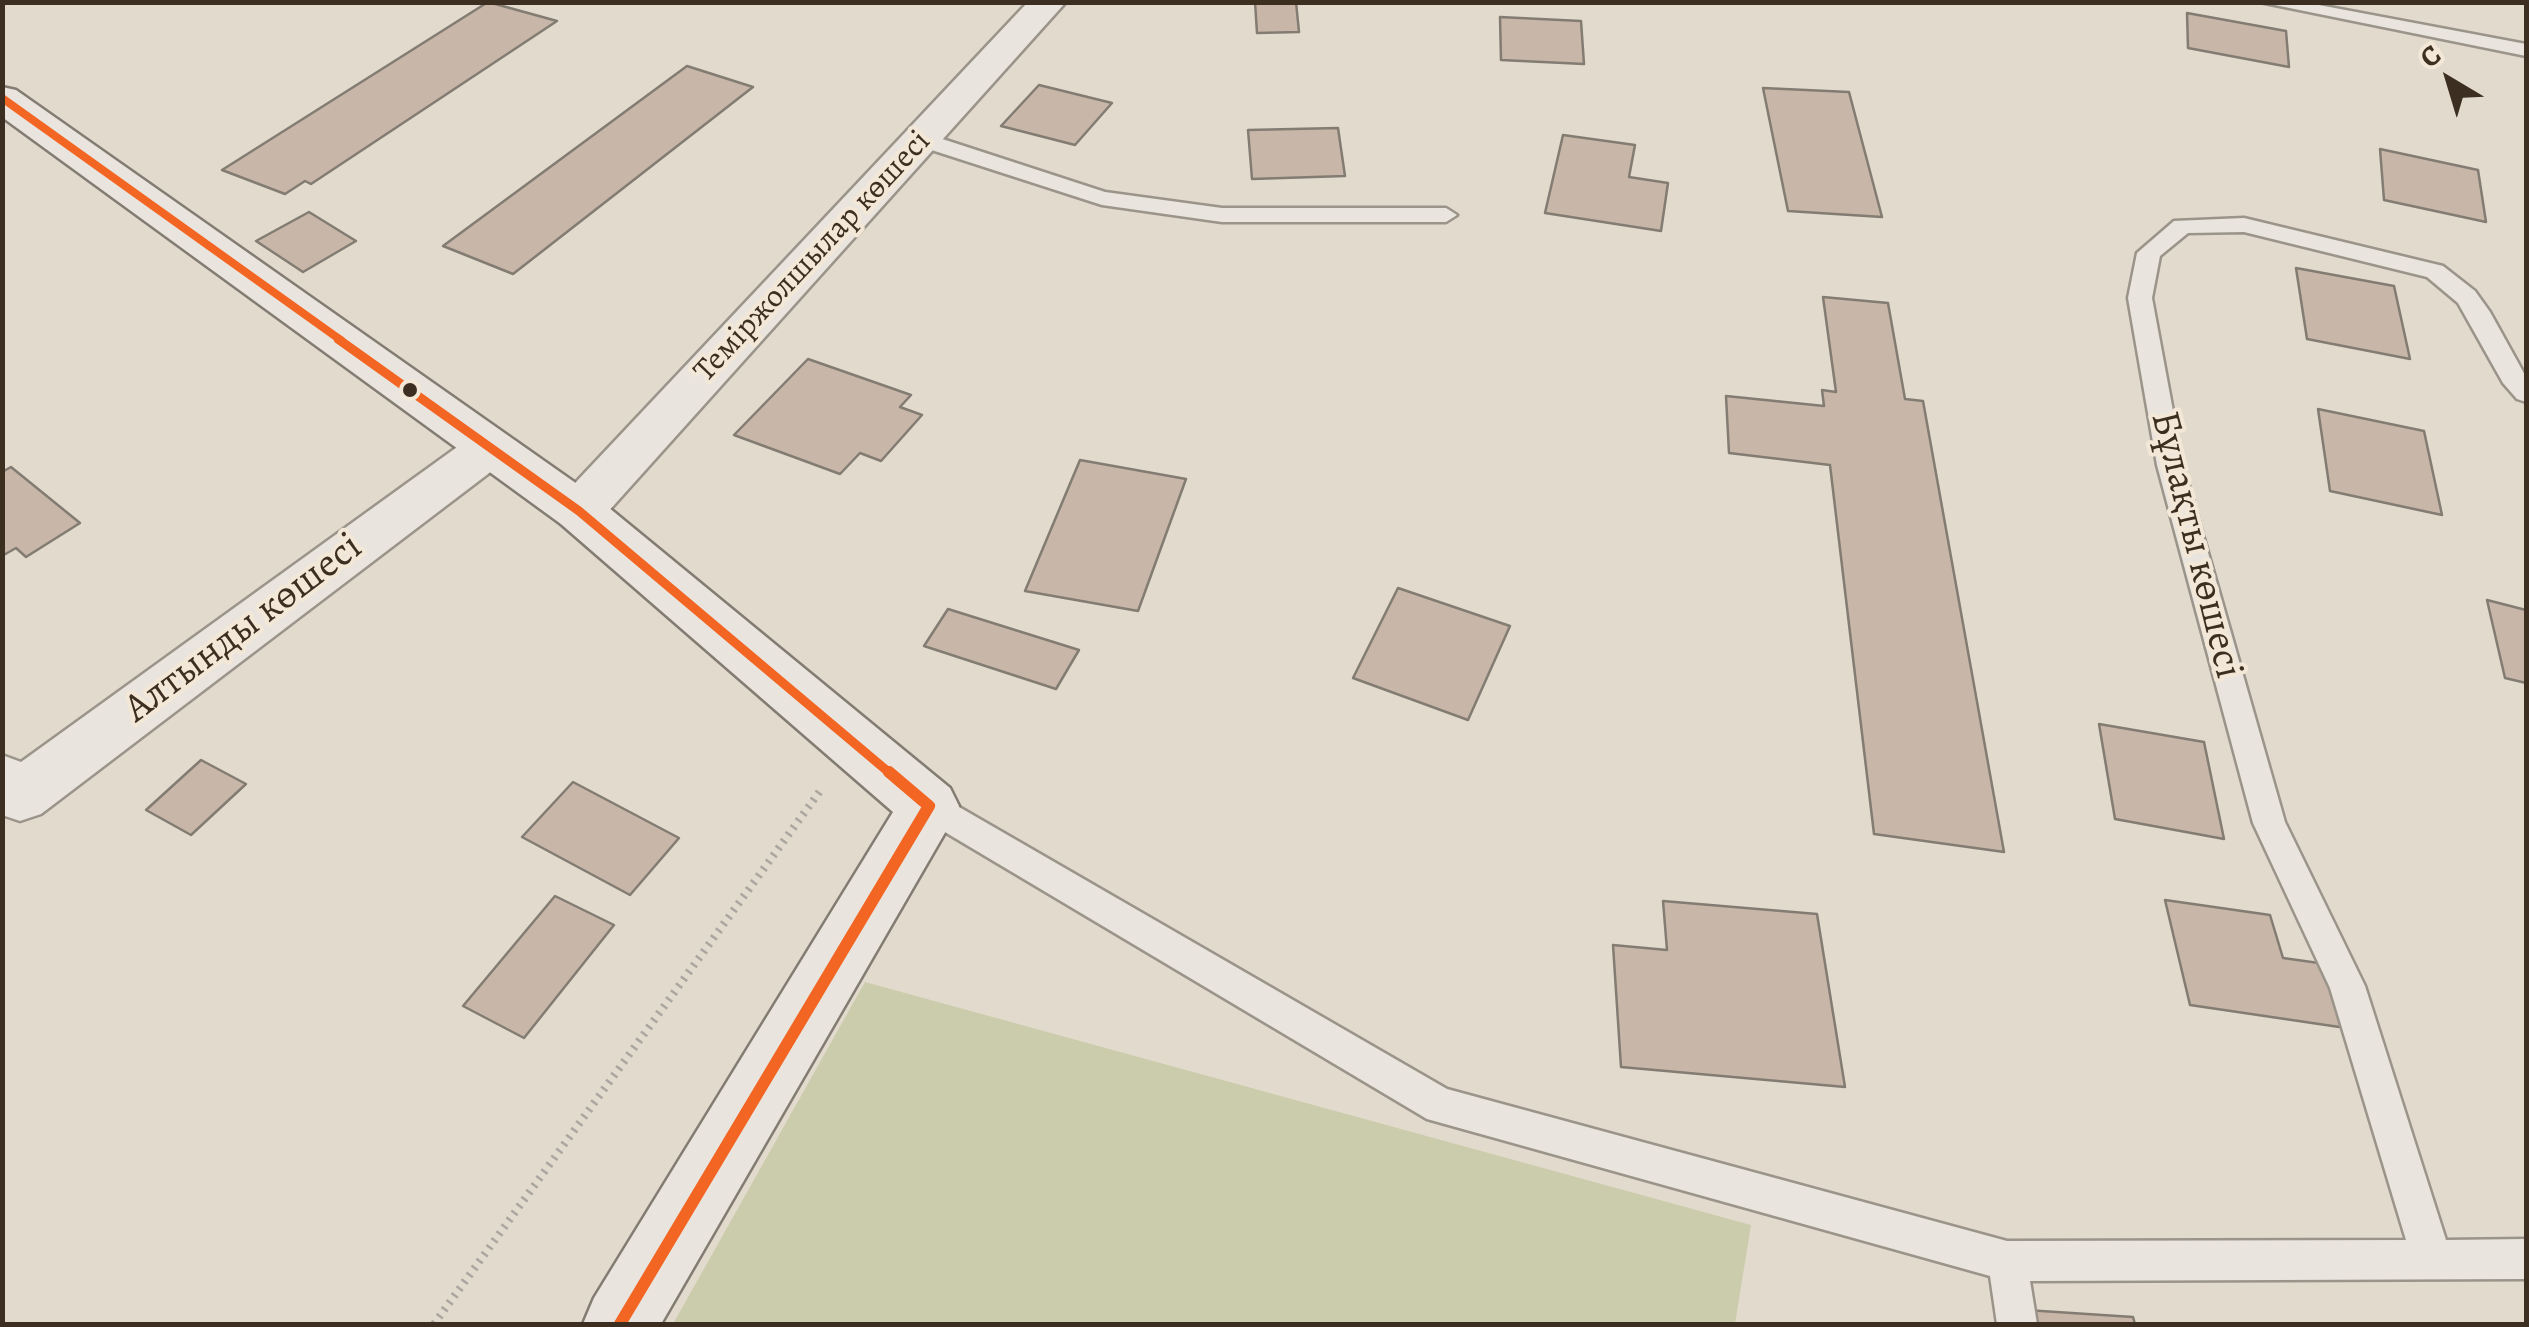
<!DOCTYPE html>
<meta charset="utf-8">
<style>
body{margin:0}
#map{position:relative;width:2529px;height:1327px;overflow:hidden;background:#e2dacc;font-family:Alegreya,serif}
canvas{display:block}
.frame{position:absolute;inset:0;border:5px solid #3d2e22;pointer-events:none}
.north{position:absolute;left:2399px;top:30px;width:100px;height:100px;-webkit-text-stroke:8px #f3e8d7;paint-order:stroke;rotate:322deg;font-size:28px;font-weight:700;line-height:40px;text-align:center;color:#3d2e22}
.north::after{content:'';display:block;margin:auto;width:35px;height:45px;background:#3d2e22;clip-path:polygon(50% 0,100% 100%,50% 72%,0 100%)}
</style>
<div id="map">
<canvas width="2529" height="1327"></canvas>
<div class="frame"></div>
<div class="north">С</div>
</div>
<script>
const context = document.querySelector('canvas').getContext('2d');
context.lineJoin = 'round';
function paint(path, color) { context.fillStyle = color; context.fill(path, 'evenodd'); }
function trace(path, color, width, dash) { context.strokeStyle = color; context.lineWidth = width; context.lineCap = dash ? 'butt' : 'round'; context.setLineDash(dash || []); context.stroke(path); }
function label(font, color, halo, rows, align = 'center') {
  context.font = font + ' Alegreya,serif'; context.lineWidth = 8; context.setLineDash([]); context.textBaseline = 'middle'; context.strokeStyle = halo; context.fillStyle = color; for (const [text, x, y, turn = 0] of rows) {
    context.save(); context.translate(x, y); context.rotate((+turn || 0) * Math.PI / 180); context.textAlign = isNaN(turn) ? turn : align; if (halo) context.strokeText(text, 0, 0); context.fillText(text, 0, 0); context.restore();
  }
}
paint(new Path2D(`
 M 865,982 L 1751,1225 L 1735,1324 L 673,1324 Z`), '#cbccac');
const building = new Path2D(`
 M 488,2 L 557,21 L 311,184 L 305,181 L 285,194 L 222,170 Z
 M 1255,2 L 1296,2 L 1299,32 L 1257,33 Z
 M 2187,13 L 2286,31 L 2289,67 L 2188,48 Z
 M 1500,17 L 1581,21 L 1584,64 L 1501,60 Z
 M 687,66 L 753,87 L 513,274 L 443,246 Z
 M 1039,85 L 1112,103 L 1075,145 L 1001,126 Z
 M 1763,88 L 1849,92 L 1882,217 L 1788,211 Z
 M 1338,128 L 1345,176 L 1252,179 L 1248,130 Z
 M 1563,135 L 1635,145 L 1629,177 L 1668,183 L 1661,231 L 1545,213 Z
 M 2380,149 L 2478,170 L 2486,222 L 2384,200 Z
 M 309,212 L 356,241 L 303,272 L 256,241 Z
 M 2296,268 L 2394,286 L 2410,359 L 2307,339 Z
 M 1823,297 L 1888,303 L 1905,399 L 1923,401 L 2004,852 L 1874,834 L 1830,465 L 1729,453 L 1726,396 L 1824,406 L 1822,390 L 1836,392 Z
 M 808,359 L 911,395 L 900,407 L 922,415 L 881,461 L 860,453 L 840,474 L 734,435 Z
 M 2318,409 L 2424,431 L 2442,515 L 2330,491 Z
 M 1080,460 L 1186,479 L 1138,611 L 1025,591 Z
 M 11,467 L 80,523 L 26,557 L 16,548 L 2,556 L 2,472 Z
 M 1398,588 L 1510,626 L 1468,720 L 1353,678 Z
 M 2487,600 L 2526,610 L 2526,683 L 2505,678 Z
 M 948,609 L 1079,650 L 1056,689 L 924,646 Z
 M 2099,724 L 2204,742 L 2224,839 L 2115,819 Z
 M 201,760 L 246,784 L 191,835 L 146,810 Z
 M 573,782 L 679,838 L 630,895 L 522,837 Z
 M 555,896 L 614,925 L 524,1038 L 463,1006 Z
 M 2165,900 L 2270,915 L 2283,958 L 2326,964 L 2346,1028 L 2190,1005 Z
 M 1663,901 L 1817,914 L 1845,1087 L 1621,1067 L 1613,945 L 1667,950 Z
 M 2026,1310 L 2133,1317 L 2135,1324 L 2029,1324 Z`);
paint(building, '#c8b6a9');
trace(building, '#827c73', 2.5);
const lane = new Path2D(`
 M 2260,2 L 2303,2 L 2526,44 L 2526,56 Z
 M 921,132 L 1105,192 L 1222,208 L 1446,208 L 1457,215 L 1446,222 L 1222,222 L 1102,205 L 913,144 L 913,134 Z
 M 2244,218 L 2443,266 L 2475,291 L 2490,312 L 2526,377 L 2526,402 L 2517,399 L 2503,383 L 2458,303 L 2427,277 L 2244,232 L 2188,233 L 2160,256 L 2152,298 L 2183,465 L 2285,822 L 2365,986 L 2446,1240 L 2526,1239 L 2526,1279 L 2030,1281 L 2037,1324 L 1997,1324 L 1990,1276 L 1427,1119 L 918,816 L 913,806 L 918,796 L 929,792 L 940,796 L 1447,1089 L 2007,1241 L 2406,1240 L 2330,988 L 2253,823 L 2157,465 L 2128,298 L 2137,253 L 2174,221 Z`);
const street = new Path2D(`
 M 1028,2 L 1066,2 L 597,524 L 579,530 L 561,524 L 554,511 L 561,498 Z
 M 488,432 L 505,437 L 512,449 L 505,461 L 41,814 L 20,821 L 2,815 L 2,755 L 21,762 L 471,437 Z`);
const secondary = new Path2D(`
 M 2,87 L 16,90 L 597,498 L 950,788 L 959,806 L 950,824 L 661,1324 L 583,1324 L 594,1298 L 893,812 L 561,524 L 2,117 Z`);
trace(lane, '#9a948a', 5);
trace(street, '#9a948a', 5);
trace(secondary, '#827c73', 5);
trace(new Path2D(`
 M 434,1324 L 820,791`), '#aba6a0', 8, [2.5, 6]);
paint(lane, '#e9e4dd');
paint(street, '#e9e4dd');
paint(secondary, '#e9e4dd');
trace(new Path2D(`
 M 2,98 L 342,341`), '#f26522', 8);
trace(new Path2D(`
 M 338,339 L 579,511 L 892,775`), '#f26522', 9);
trace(new Path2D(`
 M 620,1324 L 929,806 L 889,772`), '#f26522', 12);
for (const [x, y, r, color] of [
 [410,390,9,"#3d2e22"]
]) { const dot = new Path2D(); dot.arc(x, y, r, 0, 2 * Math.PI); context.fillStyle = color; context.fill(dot); trace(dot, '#f3e8d7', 4); }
label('32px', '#3d2e22', '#f3e8d7', [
 ["Теміржолшылар көшесі",813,257,-47]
]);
label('40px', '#3d2e22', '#f3e8d7', [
 ["Бұлақты көшесі",2195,545,76],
 ["Алтынды көшесі",244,629,-37]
]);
</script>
